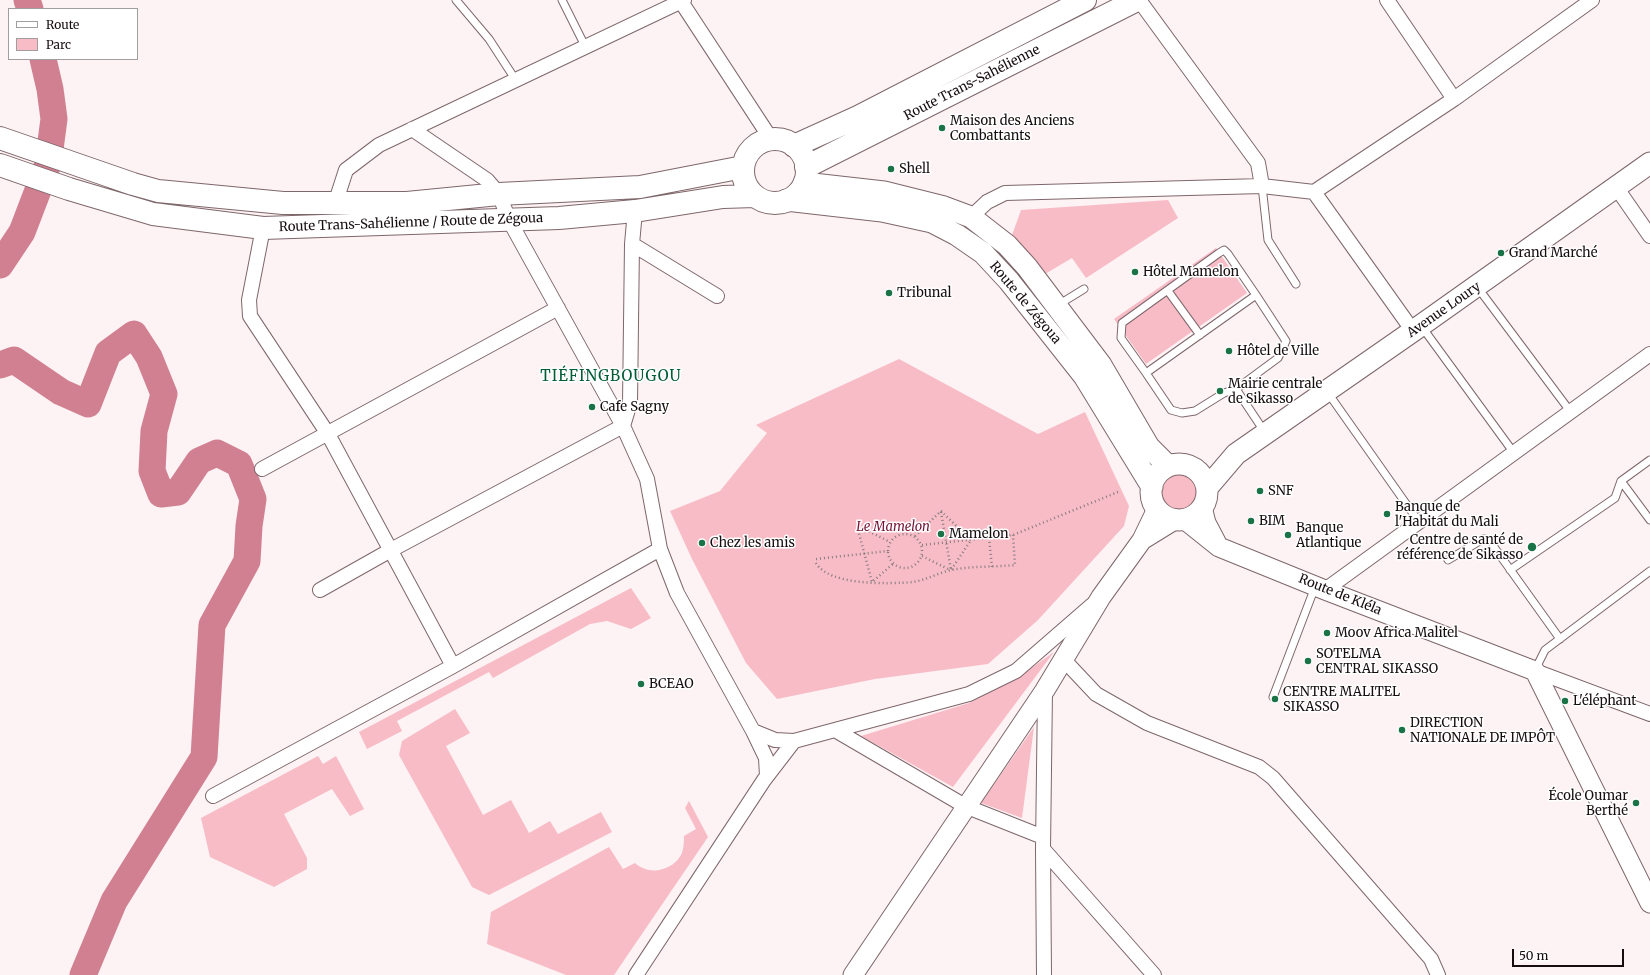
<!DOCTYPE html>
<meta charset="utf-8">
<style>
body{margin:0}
#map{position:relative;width:1650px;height:975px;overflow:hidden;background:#fdf2f4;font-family:Merriweather,serif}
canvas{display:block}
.legend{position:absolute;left:8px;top:8px;width:130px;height:52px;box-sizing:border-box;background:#fff;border:1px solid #a29e9f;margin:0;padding:5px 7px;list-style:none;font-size:12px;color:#160d0f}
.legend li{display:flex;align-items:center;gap:8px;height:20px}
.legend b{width:20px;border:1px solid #a29e9f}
.scale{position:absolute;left:1512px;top:949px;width:112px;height:18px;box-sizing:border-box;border:2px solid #160d0f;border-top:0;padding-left:5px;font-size:12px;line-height:14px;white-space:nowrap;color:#160d0f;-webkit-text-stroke:3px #fff;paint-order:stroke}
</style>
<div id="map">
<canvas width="1650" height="975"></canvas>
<ul class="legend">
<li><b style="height:5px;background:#fff"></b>Route</li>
<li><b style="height:11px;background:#f8bcc7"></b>Parc</li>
</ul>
<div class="scale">50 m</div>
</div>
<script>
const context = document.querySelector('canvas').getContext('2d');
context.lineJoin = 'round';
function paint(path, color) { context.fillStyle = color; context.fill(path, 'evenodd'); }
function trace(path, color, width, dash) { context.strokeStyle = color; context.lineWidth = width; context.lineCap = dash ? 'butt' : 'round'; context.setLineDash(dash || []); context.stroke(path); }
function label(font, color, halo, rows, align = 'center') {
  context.font = font + ' Merriweather,serif'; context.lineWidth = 3; context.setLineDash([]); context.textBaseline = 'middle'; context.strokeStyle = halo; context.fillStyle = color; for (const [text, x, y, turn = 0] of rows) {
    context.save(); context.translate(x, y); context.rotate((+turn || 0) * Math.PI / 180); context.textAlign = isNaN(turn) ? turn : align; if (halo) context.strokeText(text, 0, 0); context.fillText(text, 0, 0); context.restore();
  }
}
paint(new Path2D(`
 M 1168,200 L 1178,218 L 1086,278 L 1072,258 L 1040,277 L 1011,238 L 1021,210 Z
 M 1216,248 L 1247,293 L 1146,364 L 1114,319 Z
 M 899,359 L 1038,434 L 1085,412 L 1129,506 L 1124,526 L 1038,620 L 988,664 L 875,679 L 777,699 L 746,663 L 692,559 L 670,511 L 720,491 L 767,433 L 756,425 Z
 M1159 492a20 20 0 1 1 40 0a20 20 0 1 1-40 0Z
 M 631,588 L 651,618 L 631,629 L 607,621 L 590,624 L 493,678 L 489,672 L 397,721 L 402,731 L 367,749 L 359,732 Z
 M 1054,652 L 953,787 L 861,736 L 969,703 L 1014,680 Z
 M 455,709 L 470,733 L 446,746 L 483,815 L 511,800 L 529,833 L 550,821 L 558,834 L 601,812 L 612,832 L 489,895 L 472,887 L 399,755 L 402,741 Z
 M 1034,727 L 1022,818 L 981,803 Z
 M 318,756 L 323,764 L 336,756 L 364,809 L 350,816 L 332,789 L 284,814 L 307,858 L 307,869 L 274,887 L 210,857 L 201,818 Z
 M 689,801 L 708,837 L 614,975 L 566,975 L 487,944 L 491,912 L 609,847 L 623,869 L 635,863 C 649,876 672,871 681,855 C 684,849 684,841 684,836 L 696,829 L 685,808 Z`), '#f8bcc7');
trace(new Path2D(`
 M 27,0 L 30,9
 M 0,265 L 22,232 L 48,164 L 54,119 L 50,89 L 43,59
 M 0,365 L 14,360 L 61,392 L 88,404 L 108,353 L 134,334 L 149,357 L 164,394 L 154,431 L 152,471 L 161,494 L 178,492 L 199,461 L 217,453 L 239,464 L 253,499 L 249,526 L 247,561 L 212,625 L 204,757 L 114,901 L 83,975`), '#d18091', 27);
const lane = new Path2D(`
 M 456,0 L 489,39 L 515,79
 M 562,0 L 585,46
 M 1262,186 L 1268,240 L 1296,284
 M 1478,288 L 1570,411
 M 1168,291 L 1200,335
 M 1256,295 L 1286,341 L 1278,358 L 1236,389 L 1224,393 L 1195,411 L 1182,413 L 1171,410 L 1146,373 Z
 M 1058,305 L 1084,289
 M 1422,327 L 1514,453
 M 1146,373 L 1121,338 L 1122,323 L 1219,253 L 1224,250 L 1228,254 L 1256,295
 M 1236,389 L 1264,431
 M 1328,393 L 1419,522
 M 1621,481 L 1650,520
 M 1448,560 L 1483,539 L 1492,540 L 1494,547 L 1560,639
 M 1510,570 L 1615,498 L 1621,481 L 1650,460
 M 1535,670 L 1545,650 L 1650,571
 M 1273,697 L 1315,587`);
const street = new Path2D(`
 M 680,0 L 771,139
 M 1139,0 L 1258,163 L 1262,186
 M 1387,0 L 1454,99
 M 412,129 L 487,180 L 499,194 L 509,220 L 623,426 L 647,479 L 660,549 L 677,593 L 753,731 L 775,740 L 794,741 L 969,694 L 1016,671 L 1092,605
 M 1616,187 L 1650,236
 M 1314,192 L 1413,331
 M 335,204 L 346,170 L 379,145 L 684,0
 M 971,217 L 987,202 L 1005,193 L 1262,186 L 1314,192 L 1454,99 L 1592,0
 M 263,228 L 249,300 L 250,316 L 328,434 L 453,666
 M 632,244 L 717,296
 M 262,469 L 558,308
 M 320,590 L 391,550 L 623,426 L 630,403 L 632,244 L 635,211
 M 1325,590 L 1650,354
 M 1064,660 L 1096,694 L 1147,723 L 1259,767 L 1273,778 L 1431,959 L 1438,975
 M 1535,671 L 1650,714
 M 835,730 L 965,806 L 1043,837
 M 753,731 L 766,758 L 767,776
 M 213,796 L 453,666 L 660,549
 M 1043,849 L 1154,975
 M 636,975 L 764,780 L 794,741
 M 1044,975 L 1043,849 L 1045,690`);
const secondary = new Path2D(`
 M 1202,507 L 1206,523 L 1216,542
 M 1184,519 L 1219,547 L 1325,590 L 1535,671 L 1650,903
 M 1142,540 L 1176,519
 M 853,975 L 1045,690 L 1101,597 L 1142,540 L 1157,509`);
const primary = new Path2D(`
 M 804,183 L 884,192 L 944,207 L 971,217 L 1007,245 L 1027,267 L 1101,365 L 1149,447 L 1168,466
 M 786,200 L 882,211 L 932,222 L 957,235 L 983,253 L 1009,281 L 1084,376 L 1152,487
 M1151 492a28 28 0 1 1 56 0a28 28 0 1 1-56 0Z
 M 1207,488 L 1236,454 L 1413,331 L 1650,163`);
const highway = new Path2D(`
 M 0,138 L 133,184 L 158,191 L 283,203 L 407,203 L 499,194 L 640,187 L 743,167
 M743 171a32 32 0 1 1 64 0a32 32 0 1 1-64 0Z
 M 794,146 L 858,117 L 1085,0
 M 0,165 L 69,189 L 153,214 L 263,228 L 559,218 L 635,211 L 723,197 L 755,196
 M 806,167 L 1137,0`);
trace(lane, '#7e676b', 9);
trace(street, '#7e676b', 16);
trace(secondary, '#7e676b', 21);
trace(primary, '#7e676b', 23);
trace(highway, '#7e676b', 24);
trace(new Path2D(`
 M 941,511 L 971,540 L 951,570
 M 941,512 L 951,570
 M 857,526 L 872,582 L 893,564
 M 858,526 L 890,542
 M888 551a17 17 0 1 1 34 0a17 17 0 1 1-34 0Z
 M 915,536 L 941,511
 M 989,538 L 992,567
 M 922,545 L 1013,535 L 1118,492
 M 922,556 L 950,570
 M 816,559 L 888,551
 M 816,563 C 829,586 889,584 913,582 C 926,580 938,573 951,570 C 972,566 994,567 1015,565 L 1013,535`), '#857b7d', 2.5, [1, 3]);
trace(lane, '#fff', 7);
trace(street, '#fff', 14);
trace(secondary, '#fff', 19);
trace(primary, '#fff', 21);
trace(highway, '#fff', 22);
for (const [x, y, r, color] of [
 [942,128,4,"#1a7347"],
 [891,169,4,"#1a7347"],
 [1501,253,4,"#1a7347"],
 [1135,272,4,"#1a7347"],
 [889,293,4,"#1a7347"],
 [1229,351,4,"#1a7347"],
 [1220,391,4,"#1a7347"],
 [592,407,4,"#1a7347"],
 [1260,491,4,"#1a7347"],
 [1387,514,4,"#1a7347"],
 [1251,521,4,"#1a7347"],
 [941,534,4,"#1a7347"],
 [1288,535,4,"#1a7347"],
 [702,543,4,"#1a7347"],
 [1532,547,5,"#1a7347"],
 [1327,633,4,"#1a7347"],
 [1308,661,4,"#1a7347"],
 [641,684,4,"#1a7347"],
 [1275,699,4,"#1a7347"],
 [1565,701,4,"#1a7347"],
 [1402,730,4,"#1a7347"],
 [1636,803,4,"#1a7347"]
]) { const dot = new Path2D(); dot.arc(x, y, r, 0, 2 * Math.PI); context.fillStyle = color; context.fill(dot); trace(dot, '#fff', 1.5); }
label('13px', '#160d0f', '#fff', [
 ["Route Trans-Sahélienne",972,83,-27],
 ["Route Trans-Sahélienne / Route de Zégoua",411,223,-2],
 ["Route de Zégoua",1025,303,50],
 ["Avenue Loury",1444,310,-35],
 ["Route de Kléla",1340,595,22]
]);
label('13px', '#160d0f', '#fff', [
 ["Maison des Anciens",950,121],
 ["Combattants",950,136],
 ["Shell",899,169],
 ["Grand Marché",1509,253],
 ["Hôtel Mamelon",1143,272],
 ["Tribunal",897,293],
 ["Hôtel de Ville",1237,351],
 ["Mairie centrale",1228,384],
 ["de Sikasso",1228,399],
 ["Cafe Sagny",600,407],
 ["SNF",1268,491],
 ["Banque de",1395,507],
 ["l'Habitat du Mali",1395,522],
 ["BIM",1259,521],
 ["Banque",1296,528],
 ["Atlantique",1296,543],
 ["Mamelon",949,534],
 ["Centre de santé de",1523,540,"right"],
 ["référence de Sikasso",1523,555,"right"],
 ["Chez les amis",710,543],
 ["Moov Africa Malitel",1335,633],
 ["SOTELMA",1316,654],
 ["CENTRAL SIKASSO",1316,669],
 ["BCEAO",649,684],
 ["CENTRE MALITEL",1283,692],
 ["SIKASSO",1283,707],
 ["L'éléphant",1573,701],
 ["DIRECTION",1410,723],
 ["NATIONALE DE IMPÔT",1410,738],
 ["École Oumar",1628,796,"right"],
 ["Berthé",1628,811,"right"]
], 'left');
label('italic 13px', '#741335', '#fff', [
 ["Le Mamelon",893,527]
]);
context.letterSpacing = '1px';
label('15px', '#015c35', '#fff', [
 ["TIÉFINGBOUGOU",611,377]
]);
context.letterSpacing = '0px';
</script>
